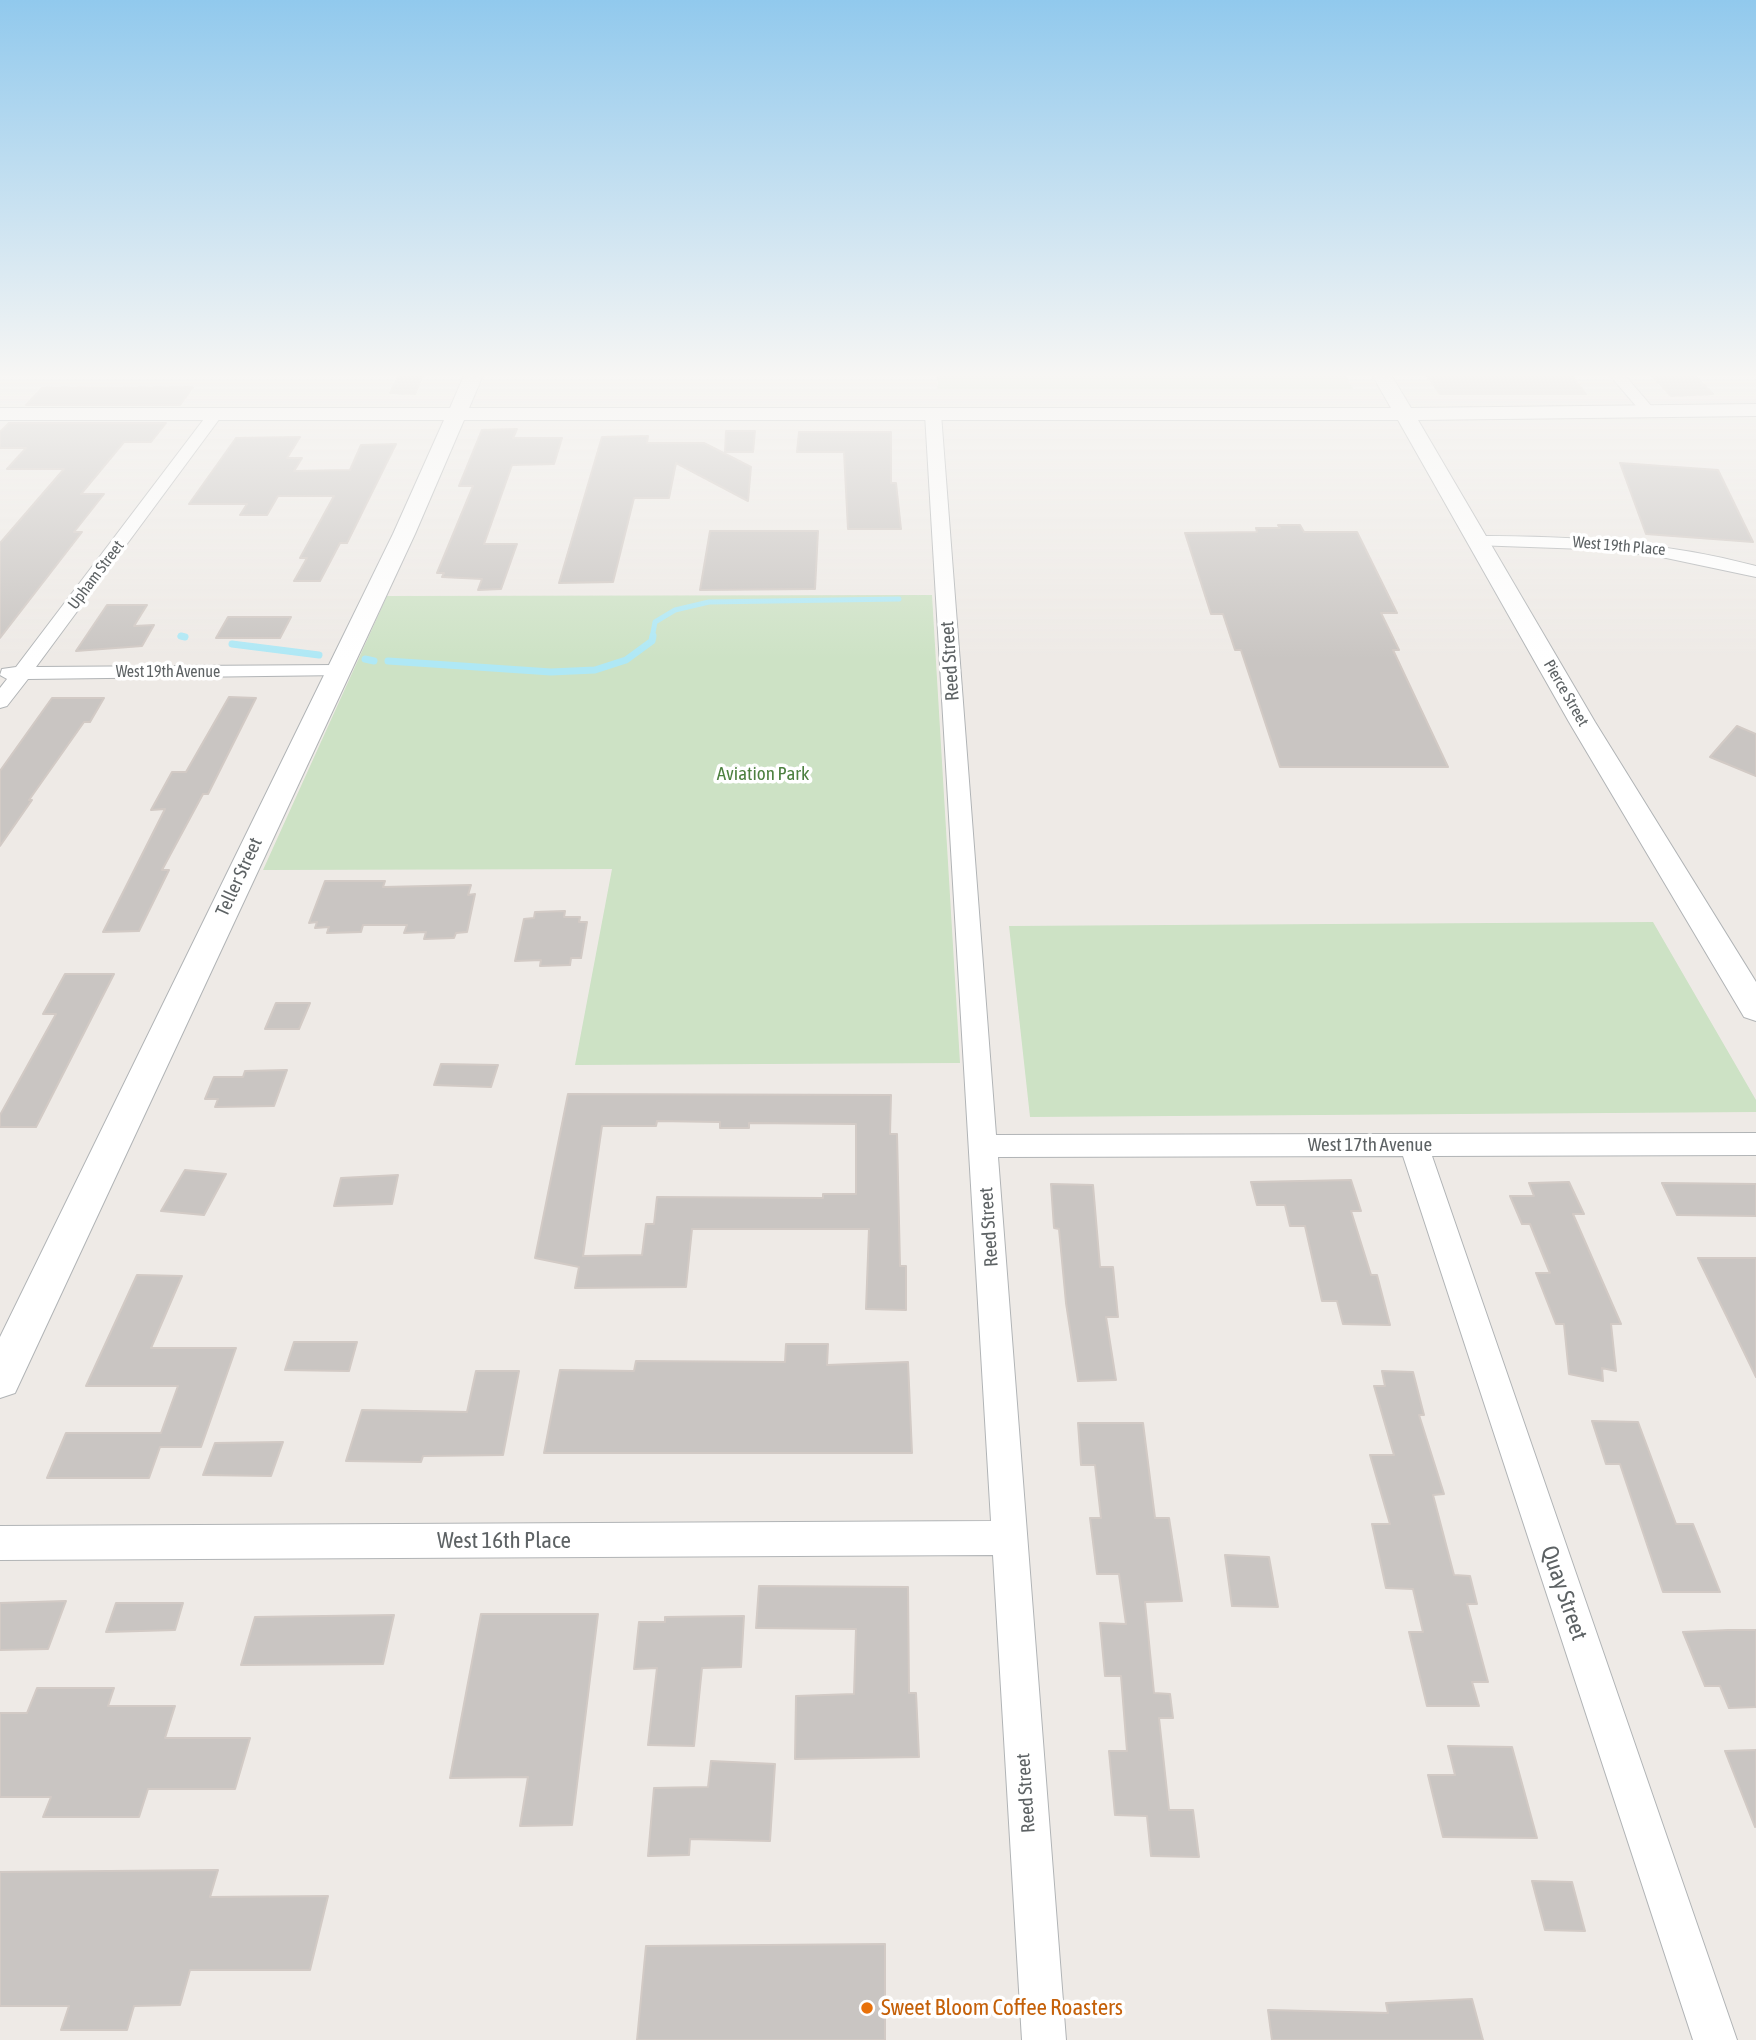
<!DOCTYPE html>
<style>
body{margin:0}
canvas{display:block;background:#eeeae6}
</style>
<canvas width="1756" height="2040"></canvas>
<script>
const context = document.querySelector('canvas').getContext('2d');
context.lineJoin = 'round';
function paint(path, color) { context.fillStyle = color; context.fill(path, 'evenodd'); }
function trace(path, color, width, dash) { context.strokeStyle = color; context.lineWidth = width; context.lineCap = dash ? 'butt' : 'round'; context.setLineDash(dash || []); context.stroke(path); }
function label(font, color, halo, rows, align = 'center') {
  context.font = font + ' "Asap Condensed",sans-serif'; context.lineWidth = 7; context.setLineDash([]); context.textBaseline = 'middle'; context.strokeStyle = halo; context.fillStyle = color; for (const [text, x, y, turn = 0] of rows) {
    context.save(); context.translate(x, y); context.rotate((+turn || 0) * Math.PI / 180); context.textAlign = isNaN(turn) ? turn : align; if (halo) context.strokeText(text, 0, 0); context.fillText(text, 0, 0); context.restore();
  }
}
paint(new Path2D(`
 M 937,373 L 1344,373 L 1353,389 L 938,389 Z
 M 932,595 L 960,1063 L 575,1065 L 612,869 L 263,870 L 387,596 Z
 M 1653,922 L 1756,1100 L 1756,1112 L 1030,1117 L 1009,926 Z`), '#cde2c5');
trace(new Path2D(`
 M 180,636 L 185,637
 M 652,638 L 655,622 L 675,610 L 709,602 L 899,599`), '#afe8f5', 5);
trace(new Path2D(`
 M 181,636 L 185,637
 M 232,644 L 319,655
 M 365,659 L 374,661
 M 388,661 L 551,672 L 595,670 L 626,660 L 652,641 L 653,636`), '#afe8f5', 7);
const building = new Path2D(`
 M 400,373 L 424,373 L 415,394 L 390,393 Z
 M 1425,373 L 1570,373 L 1586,394 L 1440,394 Z
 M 1649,373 L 1692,373 L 1713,394 L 1671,396 Z
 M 193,387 L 180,405 L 26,405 L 42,388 Z
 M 9,423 L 166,423 L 151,442 L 124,442 L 81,494 L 104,494 L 74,532 L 82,532 L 0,638 L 0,543 L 64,469 L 7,469 L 26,448 L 0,448 L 0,432 Z
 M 517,429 L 513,438 L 562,438 L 554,464 L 512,465 L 484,544 L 517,544 L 501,589 L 478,590 L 482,579 L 442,577 L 444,573 L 437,573 L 473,486 L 459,486 L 482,430 Z
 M 726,431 L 755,431 L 753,452 L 725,452 Z
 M 799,432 L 891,432 L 891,483 L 896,483 L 901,529 L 848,529 L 844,452 L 797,452 Z
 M 648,436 L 647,443 L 704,443 L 751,467 L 748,501 L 676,463 L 669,498 L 634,498 L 613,582 L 559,583 L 602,437 Z
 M 300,437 L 287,458 L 302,458 L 294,471 L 350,470 L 361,445 L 396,444 L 347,543 L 340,543 L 320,581 L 294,581 L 307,558 L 300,558 L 334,496 L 278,496 L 267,515 L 240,515 L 247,504 L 189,504 L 236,438 Z
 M 1620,463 L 1718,470 L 1753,542 L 1646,534 Z
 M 1278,525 L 1300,525 L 1304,532 L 1357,532 L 1397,613 L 1381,613 L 1399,650 L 1393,650 L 1448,767 L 1280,767 L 1241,650 L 1235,650 L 1223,614 L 1211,614 L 1185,533 L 1257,532 L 1256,528 L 1280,528 Z
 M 710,531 L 818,531 L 815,589 L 700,590 Z
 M 107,605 L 147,605 L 134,626 L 154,625 L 142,646 L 76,651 Z
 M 228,617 L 291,617 L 280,638 L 216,638 Z
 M 229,697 L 256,698 L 208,794 L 203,794 L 162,870 L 169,870 L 139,931 L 103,932 L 165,809 L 151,810 L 172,772 L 186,772 Z
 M 52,698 L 104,698 L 90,722 L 84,722 L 29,800 L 32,800 L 0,846 L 0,771 Z
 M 1737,726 L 1756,734 L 1756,776 L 1710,757 Z
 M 325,881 L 385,881 L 383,887 L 471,885 L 468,895 L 475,894 L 467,932 L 456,933 L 454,938 L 424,939 L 426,932 L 404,933 L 407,925 L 363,925 L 361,932 L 327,933 L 329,927 L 315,928 L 317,922 L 309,923 Z
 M 565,911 L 564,917 L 580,917 L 579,922 L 587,922 L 581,958 L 571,958 L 570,965 L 540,966 L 541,960 L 515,961 L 524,919 L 534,918 L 535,912 Z
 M 65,974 L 114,974 L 36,1127 L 0,1127 L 0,1115 L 56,1014 L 43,1014 Z
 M 276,1003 L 310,1003 L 299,1029 L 265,1029 Z
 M 441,1064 L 498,1065 L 491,1087 L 434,1085 Z
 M 287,1070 L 274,1106 L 215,1107 L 218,1099 L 205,1099 L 214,1077 L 243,1077 L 245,1071 Z
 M 568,1094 L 891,1095 L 890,1134 L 897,1134 L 900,1266 L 906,1266 L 906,1310 L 866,1309 L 869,1229 L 692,1229 L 686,1287 L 575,1288 L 579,1267 L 535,1258 ZM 657,1121 L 720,1122 L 720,1128 L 749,1128 L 749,1123 L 856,1124 L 856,1194 L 823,1194 L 823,1198 L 657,1197 L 654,1224 L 646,1224 L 642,1255 L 583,1256 L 602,1126 L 656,1126 Z
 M 185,1170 L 226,1174 L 204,1215 L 161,1211 Z
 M 398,1175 L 392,1204 L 334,1206 L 341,1178 Z
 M 1351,1180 L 1361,1211 L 1351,1211 L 1371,1275 L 1377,1275 L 1390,1325 L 1343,1324 L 1337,1301 L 1322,1301 L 1305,1226 L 1290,1226 L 1285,1205 L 1257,1205 L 1251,1182 Z
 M 1569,1182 L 1584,1214 L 1573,1214 L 1621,1324 L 1611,1324 L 1616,1371 L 1602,1368 L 1603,1381 L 1569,1374 L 1564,1324 L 1556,1324 L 1536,1273 L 1550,1273 L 1530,1224 L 1522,1224 L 1510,1196 L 1534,1196 L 1529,1183 Z
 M 1662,1183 L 1756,1184 L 1756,1216 L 1677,1215 Z
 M 1051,1184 L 1093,1185 L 1100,1267 L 1113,1267 L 1118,1317 L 1106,1317 L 1116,1380 L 1078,1381 L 1066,1303 L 1059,1229 L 1054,1228 Z
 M 1698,1258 L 1756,1258 L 1756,1377 L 1727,1317 Z
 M 137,1275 L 182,1276 L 151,1348 L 236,1348 L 201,1447 L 160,1447 L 149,1478 L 47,1478 L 66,1433 L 161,1433 L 178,1386 L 86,1386 Z
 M 294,1342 L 357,1342 L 349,1371 L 285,1370 Z
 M 786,1344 L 828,1344 L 827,1365 L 908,1362 L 912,1453 L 544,1453 L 560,1370 L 634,1371 L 636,1361 L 785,1362 Z
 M 476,1371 L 519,1371 L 503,1455 L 423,1456 L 421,1462 L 346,1461 L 362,1410 L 467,1412 Z
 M 1382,1371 L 1413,1372 L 1424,1415 L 1419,1415 L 1444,1494 L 1433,1495 L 1454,1575 L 1470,1576 L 1477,1604 L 1467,1604 L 1488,1682 L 1472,1682 L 1479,1706 L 1427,1706 L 1409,1632 L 1423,1632 L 1413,1589 L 1386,1588 L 1372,1524 L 1390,1524 L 1370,1455 L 1394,1455 L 1374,1386 L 1385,1386 Z
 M 1592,1421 L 1638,1422 L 1676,1524 L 1693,1524 L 1720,1592 L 1663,1592 L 1620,1464 L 1606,1464 Z
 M 1078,1423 L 1143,1423 L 1155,1518 L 1169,1518 L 1182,1601 L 1145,1602 L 1154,1693 L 1170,1694 L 1173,1718 L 1159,1718 L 1169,1810 L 1193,1810 L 1199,1857 L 1151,1856 L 1147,1816 L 1115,1815 L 1109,1751 L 1127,1751 L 1121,1676 L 1105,1676 L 1100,1623 L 1126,1624 L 1119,1574 L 1097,1574 L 1090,1518 L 1101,1518 L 1095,1465 L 1081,1465 Z
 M 283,1442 L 271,1476 L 203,1475 L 215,1443 Z
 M 1225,1555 L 1269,1557 L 1278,1607 L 1232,1606 Z
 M 759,1586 L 908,1587 L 909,1693 L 916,1693 L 919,1757 L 795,1759 L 796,1696 L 854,1694 L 856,1629 L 756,1628 Z
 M 66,1601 L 48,1649 L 0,1650 L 0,1603 Z
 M 116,1603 L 183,1603 L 175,1630 L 106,1632 Z
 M 481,1614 L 598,1614 L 572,1825 L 520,1826 L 528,1777 L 450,1778 Z
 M 394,1615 L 383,1664 L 241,1665 L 255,1617 Z
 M 744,1616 L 741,1667 L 702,1668 L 694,1746 L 648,1745 L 657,1668 L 634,1669 L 639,1622 L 665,1622 L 665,1617 Z
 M 1728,1630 L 1756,1630 L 1756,1707 L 1729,1708 L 1720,1686 L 1705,1686 L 1683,1632 Z
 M 37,1688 L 114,1688 L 108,1706 L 175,1706 L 165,1738 L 250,1738 L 235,1789 L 148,1789 L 139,1817 L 43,1817 L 51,1797 L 0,1797 L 0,1713 L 27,1713 Z
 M 1448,1746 L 1512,1747 L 1537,1838 L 1443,1837 L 1428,1775 L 1455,1775 Z
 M 1756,1750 L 1756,1826 L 1755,1827 L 1725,1751 Z
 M 711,1761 L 775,1764 L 770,1841 L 690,1839 L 689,1855 L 648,1856 L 654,1788 L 708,1787 Z
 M 218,1870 L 210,1897 L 328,1896 L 310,1970 L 190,1970 L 180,2005 L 134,2006 L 127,2030 L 61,2030 L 69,2006 L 0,2006 L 0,1872 Z
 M 1532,1881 L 1572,1882 L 1585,1931 L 1545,1930 Z
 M 885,1944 L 885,2040 L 637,2040 L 646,1946 Z
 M 1472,1999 L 1483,2040 L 1272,2040 L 1268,2010 L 1388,2013 L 1386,2003 Z`);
paint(building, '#c9c5c2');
trace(building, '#d2cac5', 2);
const minor = new Path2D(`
 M 1608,373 L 1623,373 L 1652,407 L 1652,413 L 1642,413 Z
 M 215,409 L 223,414 L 36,667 L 337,665 L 347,671 L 344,675 L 28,679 L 7,706 L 0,708 L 0,688 L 7,679 L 0,675 L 2,669 L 16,667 L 210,411 Z
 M 933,409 L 941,414 L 996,1135 L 1756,1133 L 1756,1155 L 1432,1156 L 1737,2040 L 1693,2040 L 1403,1156 L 998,1157 L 1066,2040 L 1022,2040 L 993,1555 L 0,1560 L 0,1526 L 991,1521 L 925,414 Z
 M 1480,536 C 1574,536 1665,542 1756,566 L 1756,577 L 1652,555 L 1585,549 L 1474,545 L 1471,541 L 1474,537 Z`);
const tertiary = new Path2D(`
 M 465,373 L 484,373 L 469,408 L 1391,408 L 1371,373 L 1390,373 L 1411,408 L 1756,404 L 1756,416 L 1418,420 L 1595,722 L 1756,982 L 1756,1021 L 1744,1017 L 1569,722 L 1398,420 L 464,420 L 415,534 L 15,1393 L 0,1398 L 0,1337 L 393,534 L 444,420 L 0,420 L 0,408 L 450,408 Z`);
trace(minor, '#b1b4b6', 2);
trace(tertiary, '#b1b4b6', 2);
paint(minor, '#fff');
paint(tertiary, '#fff');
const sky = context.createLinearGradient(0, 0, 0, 659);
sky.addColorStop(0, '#91c9ed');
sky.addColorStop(0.57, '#f7f6f4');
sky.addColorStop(1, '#f7f6f400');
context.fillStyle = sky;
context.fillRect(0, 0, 1756, 659);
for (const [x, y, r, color] of [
 [867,2008,7,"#e8710a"]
]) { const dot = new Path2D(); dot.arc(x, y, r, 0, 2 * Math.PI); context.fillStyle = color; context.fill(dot); trace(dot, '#fff', 2.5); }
label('16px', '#5d6264', '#fff', [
 ["West 19th Place",1619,546,5],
 ["Upham Street",96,575,-53],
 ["West 19th Avenue",168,672],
 ["Pierce Street",1566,693,60]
]);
label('19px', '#5d6264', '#fff', [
 ["Reed Street",950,661,-94],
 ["Teller Street",239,877,-65],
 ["West 17th Avenue",1370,1145],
 ["Reed Street",989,1227,-94],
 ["Reed Street",1026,1793,-94]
]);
label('19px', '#4d8140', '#fff', [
 ["Aviation Park",763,774]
]);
label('23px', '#5d6264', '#fff', [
 ["West 16th Place",504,1541],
 ["Quay Street",1564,1593,71]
]);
label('23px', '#c56008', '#fff', [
 ["Sweet Bloom Coffee Roasters",881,2008]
], 'left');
</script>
